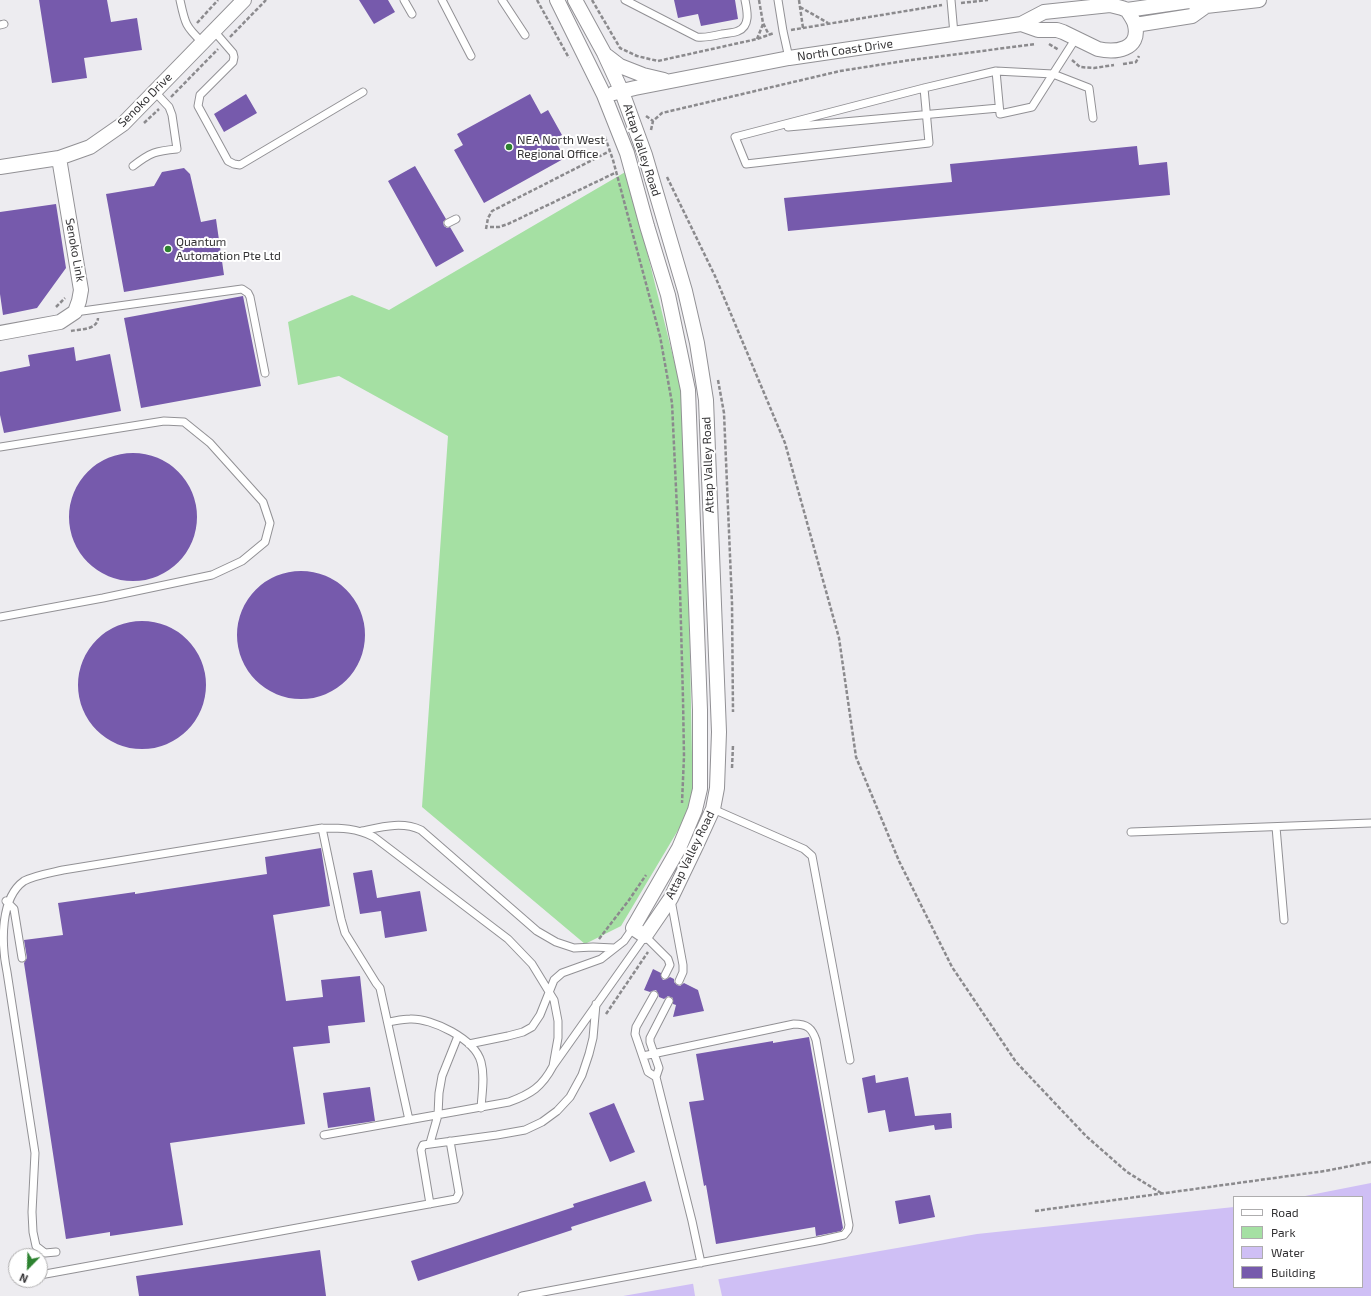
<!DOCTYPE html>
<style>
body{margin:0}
#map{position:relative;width:1371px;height:1296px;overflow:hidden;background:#edecf0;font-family:"Exo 2",sans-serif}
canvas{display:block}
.legend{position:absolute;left:1233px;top:1196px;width:130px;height:92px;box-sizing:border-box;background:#fff;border:1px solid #aeadae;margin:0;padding:5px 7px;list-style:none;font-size:12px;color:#343335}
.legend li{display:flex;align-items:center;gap:8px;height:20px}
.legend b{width:20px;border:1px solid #aeadae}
.north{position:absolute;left:8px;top:1248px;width:40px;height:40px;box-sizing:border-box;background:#fff;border:1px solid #aeadae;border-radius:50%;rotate:203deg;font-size:11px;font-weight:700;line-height:16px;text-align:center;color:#343335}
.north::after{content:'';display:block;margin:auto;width:14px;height:18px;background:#2d8230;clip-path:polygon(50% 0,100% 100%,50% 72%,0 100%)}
</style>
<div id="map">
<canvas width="1371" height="1296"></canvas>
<ul class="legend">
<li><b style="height:5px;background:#fff"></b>Road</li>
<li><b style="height:11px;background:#a5e0a3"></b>Park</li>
<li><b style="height:11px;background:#cfbff5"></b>Water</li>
<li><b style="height:11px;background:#765aac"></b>Building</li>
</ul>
<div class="north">N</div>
</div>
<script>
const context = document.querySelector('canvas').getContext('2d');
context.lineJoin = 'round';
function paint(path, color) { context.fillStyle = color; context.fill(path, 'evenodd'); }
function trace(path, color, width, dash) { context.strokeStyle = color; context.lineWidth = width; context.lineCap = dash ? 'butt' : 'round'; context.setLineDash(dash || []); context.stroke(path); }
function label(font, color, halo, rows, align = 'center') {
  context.font = font + ' "Exo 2",sans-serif'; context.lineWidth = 4; context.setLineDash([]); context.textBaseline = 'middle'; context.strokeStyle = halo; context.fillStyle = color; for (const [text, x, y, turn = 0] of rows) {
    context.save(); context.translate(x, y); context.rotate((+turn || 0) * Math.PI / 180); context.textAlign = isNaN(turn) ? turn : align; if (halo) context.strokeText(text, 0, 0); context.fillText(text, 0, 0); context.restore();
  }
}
paint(new Path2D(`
 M 627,171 L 685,405 L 693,805 L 621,926 L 585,944 L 422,807 L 448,436 L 339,376 L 298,385 L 288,322 L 352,295 L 389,310 Z`), '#a5e0a3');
paint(new Path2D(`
 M 1371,1183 L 1371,1296 L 623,1296 L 977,1234 L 1234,1207 L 1234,1287 L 1362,1287 L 1362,1197 L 1300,1197 Z`), '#cfbff5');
paint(new Path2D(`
 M 718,1278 L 722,1296 L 695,1296 L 693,1283 Z`), '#edecf0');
paint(new Path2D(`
 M 39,0 L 107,0 L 111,22 L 137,18 L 142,50 L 84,58 L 87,78 L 52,83 Z
 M 359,0 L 388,0 L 395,12 L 374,24 Z
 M 674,0 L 735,0 L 738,19 L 701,26 L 698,14 L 678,18 Z
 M 246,94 L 257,113 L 224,132 L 214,114 Z
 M 530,94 L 541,114 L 548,110 L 562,135 L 554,139 L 565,158 L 484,203 L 454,150 L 463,145 L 457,134 Z
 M 1137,146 L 1139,165 L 1167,162 L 1170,195 L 788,231 L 784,198 L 952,182 L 950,164 Z
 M 415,166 L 446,219 L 443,222 L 444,226 L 447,228 L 450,227 L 464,251 L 436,267 L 388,181 Z
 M 184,168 L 190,174 L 201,222 L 216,219 L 224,275 L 124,292 L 106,194 L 154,186 L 162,172 Z
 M 56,204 L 66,268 L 37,308 L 3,315 L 0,294 L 0,212 Z
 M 243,296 L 261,386 L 141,408 L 124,318 Z
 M 74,347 L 76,361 L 110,354 L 121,411 L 4,433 L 0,415 L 0,372 L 30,366 L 28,355 Z
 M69 517a64 64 0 1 1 128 0a64 64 0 1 1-128 0Z
 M237 635a64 64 0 1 1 128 0a64 64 0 1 1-128 0Z
 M78 685a64 64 0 1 1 128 0a64 64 0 1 1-128 0Z
 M 321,848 L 330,906 L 273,915 L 286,1001 L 323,997 L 321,980 L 360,976 L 365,1022 L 328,1026 L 330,1043 L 293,1047 L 305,1124 L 170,1143 L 183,1225 L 110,1236 L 110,1232 L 66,1239 L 24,963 L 27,958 L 24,940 L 63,935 L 58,903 L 135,892 L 135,894 L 267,874 L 265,857 Z
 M 372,870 L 377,898 L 420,891 L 427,931 L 385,938 L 381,911 L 360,914 L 353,873 Z
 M 653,969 L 661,973 L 661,977 L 663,980 L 667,979 L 670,977 L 674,979 L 674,982 L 677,985 L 680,986 L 684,983 L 698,990 L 704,1011 L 673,1017 L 676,1005 L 673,1004 L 673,998 L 668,996 L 664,999 L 659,997 L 658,993 L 656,990 L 652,991 L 650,992 L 644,990 Z
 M 809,1037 L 843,1228 L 841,1231 L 816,1236 L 815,1227 L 716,1244 L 706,1185 L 704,1186 L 689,1102 L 704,1100 L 696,1054 L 773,1041 L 773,1043 Z
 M 875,1075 L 876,1083 L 908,1077 L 915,1116 L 951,1113 L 952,1128 L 935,1130 L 934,1125 L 889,1132 L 885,1110 L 868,1113 L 862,1078 Z
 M 370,1087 L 375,1121 L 328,1128 L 323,1093 Z
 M 614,1103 L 635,1152 L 610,1162 L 589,1113 Z
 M 645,1181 L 652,1201 L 571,1227 L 572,1230 L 418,1281 L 411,1261 L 574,1207 L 573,1204 Z
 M 930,1195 L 935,1217 L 899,1224 L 895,1201 Z
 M 320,1250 L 326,1296 L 139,1296 L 136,1276 Z`), '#765aac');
const service = new Path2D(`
 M 180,0 C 185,23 185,26 202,42
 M 404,0 L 412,14
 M 442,0 L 471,56
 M 502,0 L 525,35
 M 625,0 L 697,37 C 706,38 714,36 722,34 C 727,33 734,33 738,31 C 751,26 747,10 745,0
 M 778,0 L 783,31 L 789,58
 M 951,0 L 954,34
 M 0,25 L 4,24
 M 214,31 L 233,53 L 234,57 L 233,62 L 200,95 L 198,106 L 228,161 L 234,164 L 240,165 L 363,92
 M 996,71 L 1000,114 L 1032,107 L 1053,74 L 1089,88 L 1093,118
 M 924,88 L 929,143 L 746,164 L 735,137 L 924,88 L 996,71 L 1053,74 L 1076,38
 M 788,127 L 999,108
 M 133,166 C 151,152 156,151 177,149 L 172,115 L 169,107 L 155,92
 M 448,223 L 456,219
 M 75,312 L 242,289 L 248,293 L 250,297 L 265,373
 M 0,447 L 164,421 L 184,422 L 210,443 L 263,502 L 270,523 L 265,542 L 242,561 L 212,575 L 103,598 L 0,617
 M 713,809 L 804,849 L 812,856 L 850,1060
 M 1276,827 L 1284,920
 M 322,828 L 341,919 L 345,933 L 376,983 L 380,988 L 409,1120
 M 362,831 C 381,827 402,821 421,830 L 537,931 L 556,942 L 574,948 L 593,947 L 614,948
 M 1131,832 L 1371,823
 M 671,900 L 683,965 L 683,972 L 679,981
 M 6,901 L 14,909 L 22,958
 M 654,995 L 636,1027 L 635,1034 L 648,1072 L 656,1077
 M 669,1001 L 650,1038 L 650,1042 L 659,1068 L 656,1077 L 692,1221 L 701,1263
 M 388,1022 C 395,1021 403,1019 410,1019 C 432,1018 475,1039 481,1062 C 485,1077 482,1092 481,1108
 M 469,1044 L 508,1036 L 523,1032 L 532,1027 L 540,1015 L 554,980 L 562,973 L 601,959 L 624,941 L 633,928
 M 324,1135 L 509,1102 C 531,1094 542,1087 553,1066 L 645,936 L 668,959 L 670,965 L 665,975
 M 430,1143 L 438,1115 L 439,1093 L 442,1076 L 458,1036
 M 430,1204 L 421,1150 L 423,1145 L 497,1135 L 525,1130 L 542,1122 L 557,1111 L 570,1097 L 582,1075 L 589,1054 L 593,1038 L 596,1004
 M 56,1252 L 45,1253 L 36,1246 L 33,1232 L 32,1212 L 35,1153 L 7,972 C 1,943 0,898 24,881 C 36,875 50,873 63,870 L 322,828 C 342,828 356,828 374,837 L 508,939 L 532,964 L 554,1000 L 558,1021 L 558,1038 L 553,1066
 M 40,1275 L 456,1199 L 459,1193 L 450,1141
 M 522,1296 L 822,1240 L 844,1235 L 848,1230 L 849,1225 L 816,1040 C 812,1028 807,1024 794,1024 L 643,1056`);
const minor = new Path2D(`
 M 557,0 L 604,95 L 627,153 L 647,226 L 668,295 L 688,390 L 700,710 L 700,789 L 695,810 L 679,848 L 633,928 L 645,936 L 671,898 L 696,846 L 713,809 L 717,788 L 719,732 L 706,400 L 697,343 L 685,291 L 645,155 L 622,92 L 604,53 L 575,0
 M 1127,10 L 1189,1 L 1206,6
 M 1135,25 L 1192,16 L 1206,6 L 1259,0
 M 607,56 L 620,66 L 643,75 L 664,80
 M 614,93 L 635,88 L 789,58 L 1021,24 L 1044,12 L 1110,5 L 1122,8 L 1127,10 C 1130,15 1134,20 1135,25 C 1141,50 1115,53 1098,49 L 1063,32 L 1057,30 L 1038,30 L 1021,24
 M 0,167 L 59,158 L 90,147 L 123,124 L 244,0
 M 0,333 L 60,322 L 75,312 L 79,301 L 81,290 L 59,158`);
trace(service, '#929195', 9);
trace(minor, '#929195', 16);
trace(new Path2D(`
 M 537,0 L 569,58
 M 592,0 L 620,48 L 637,56 L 658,61 L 757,39 L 774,33
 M 759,0 L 763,23 L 769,35
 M 799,0 L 803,28
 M 961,3 L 988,0
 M 800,7 L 828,23
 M 197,23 L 218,0
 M 791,30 L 942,5
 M 230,37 L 266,0
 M 757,39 L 763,24
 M 1049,44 L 1059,50
 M 1072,60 L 1080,67 L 1094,68 L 1114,65
 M 1123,64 L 1136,62 L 1139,56
 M 171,97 L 218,49
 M 646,116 L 653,121
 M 144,123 L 159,109
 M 651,130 L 653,121 L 662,113 L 840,71 L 904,61 L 1036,44
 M 605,137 L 613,160 L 660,336 L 672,403 L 679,552 L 683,699 L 684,756 L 682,803
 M 667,177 L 715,276 L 785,443 L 839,638 L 856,757 L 899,861 L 952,967 L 1016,1062 L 1086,1136 L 1127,1172 L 1161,1193
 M 490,227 L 499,227 L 508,224 L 617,172
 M 486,229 L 488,218 L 492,211 L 610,151
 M 56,307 L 65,298
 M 71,331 C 81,329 97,330 98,318
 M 718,380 L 724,413 L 732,603 L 733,712
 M 732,768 L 733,745
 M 599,939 L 629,900 L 646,875
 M 606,1014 L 648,952
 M 1035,1211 L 1325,1171 L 1371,1162`), '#8b8a8d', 2.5, [4, 2]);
trace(service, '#fff', 7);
trace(minor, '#fff', 14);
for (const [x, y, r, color] of [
 [509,147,4,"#2d8230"],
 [168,249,4,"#2d8230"]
]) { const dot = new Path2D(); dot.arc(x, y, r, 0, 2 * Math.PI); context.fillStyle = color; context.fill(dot); trace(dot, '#fff', 1.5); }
label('12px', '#343335', '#fff', [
 ["North Coast Drive",845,50,-8],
 ["Senoko Drive",145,100,-45],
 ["Attap Valley Road",642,150,72],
 ["Senoko Link",75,250,80],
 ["Attap Valley Road",708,465,-92],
 ["Attap Valley Road",690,855,-64]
]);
label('12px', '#343335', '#fff', [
 ["NEA North West",517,140],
 ["Regional Office",517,154],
 ["Quantum",176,242],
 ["Automation Pte Ltd",176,256]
], 'left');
</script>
